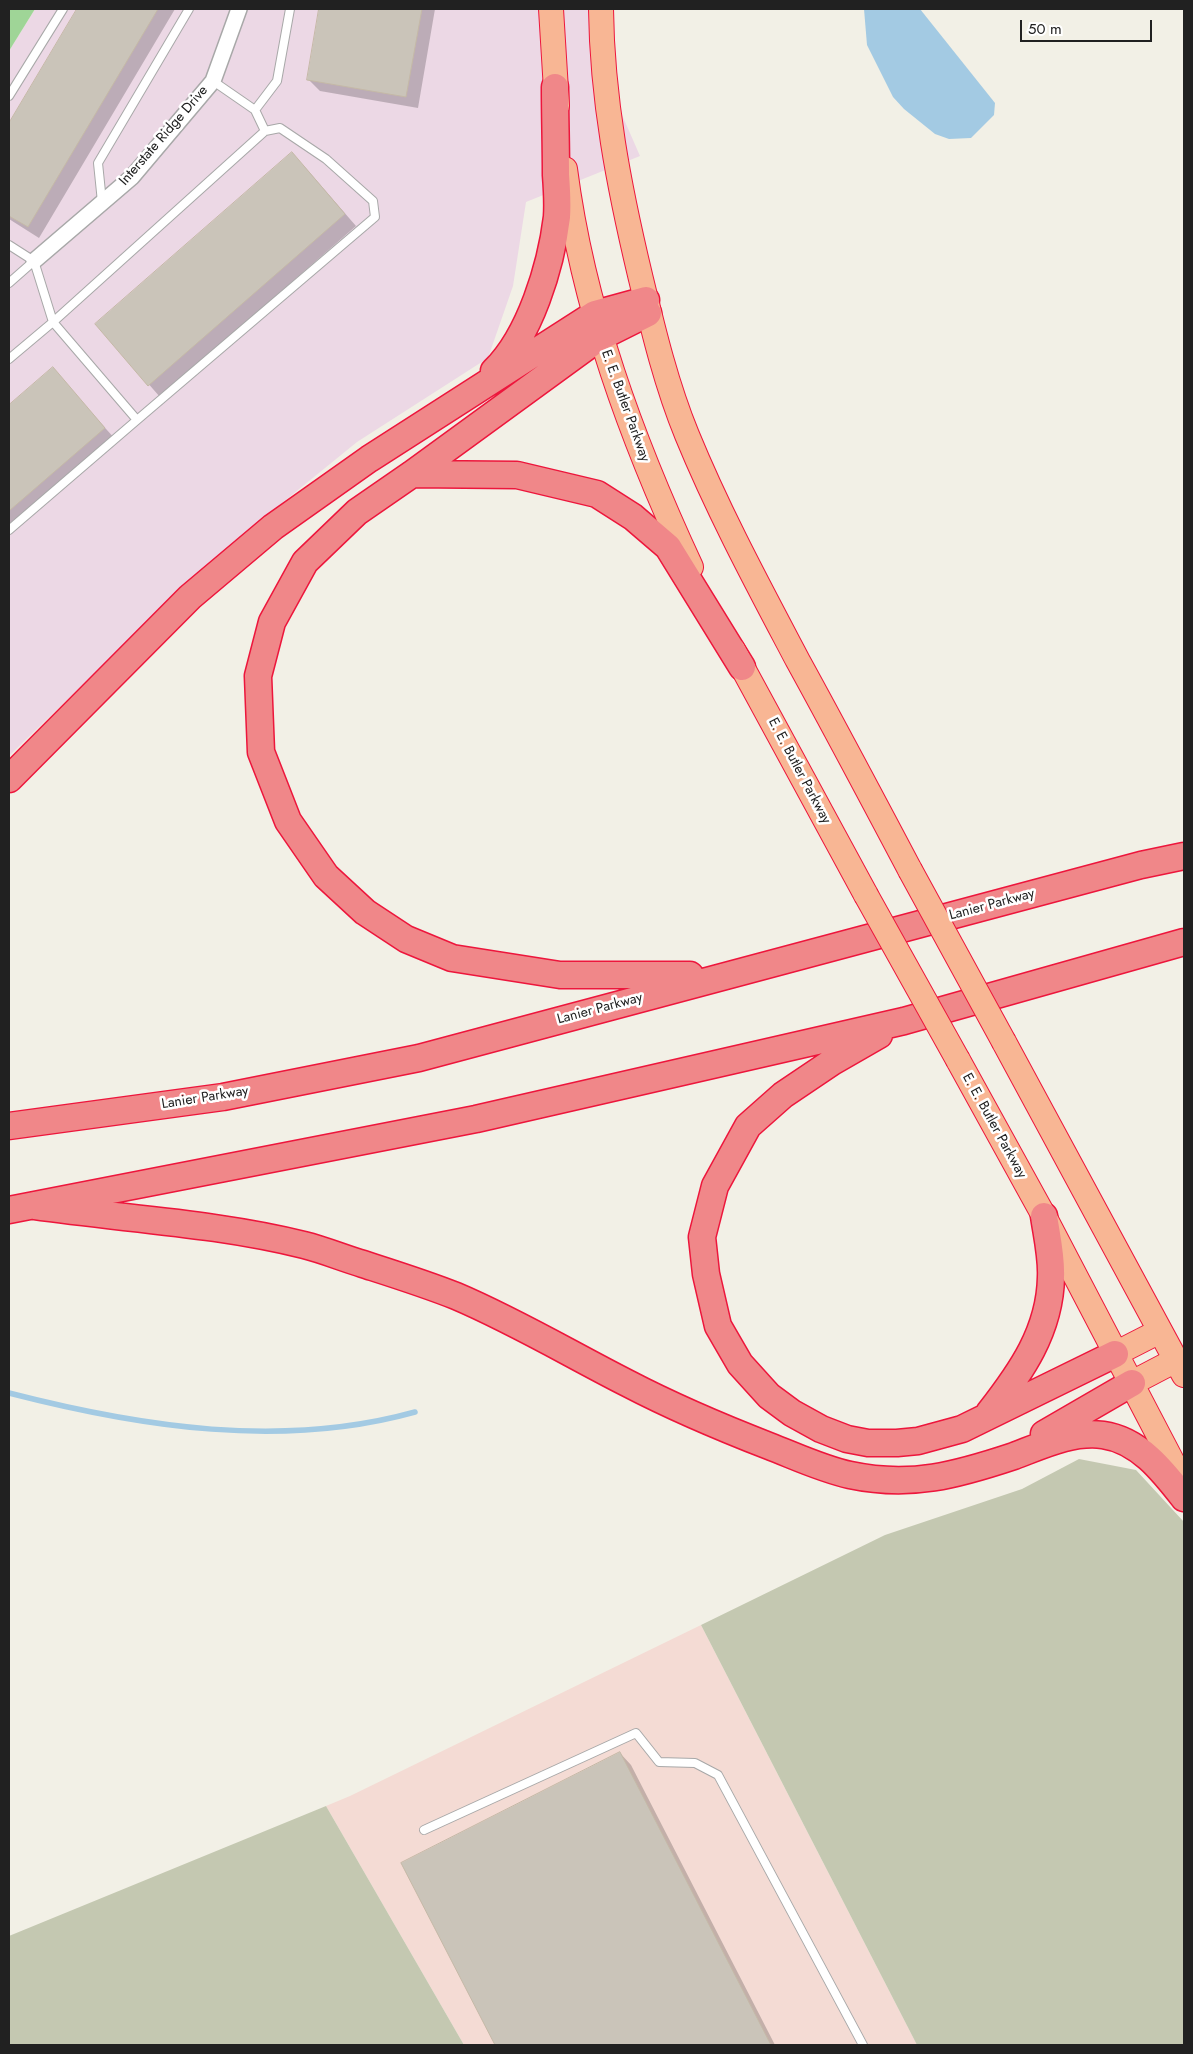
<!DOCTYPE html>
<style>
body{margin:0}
#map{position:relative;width:1193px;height:2054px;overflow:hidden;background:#f2f0e6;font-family:Jost,sans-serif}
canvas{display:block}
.frame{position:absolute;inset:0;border:10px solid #212121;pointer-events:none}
.scale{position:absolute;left:1020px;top:20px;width:132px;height:22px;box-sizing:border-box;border:2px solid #212121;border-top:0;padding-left:6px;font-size:15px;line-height:18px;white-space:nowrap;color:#212121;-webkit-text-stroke:4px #fff;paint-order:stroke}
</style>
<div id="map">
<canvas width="1193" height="2054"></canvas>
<div class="frame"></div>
<div class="scale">50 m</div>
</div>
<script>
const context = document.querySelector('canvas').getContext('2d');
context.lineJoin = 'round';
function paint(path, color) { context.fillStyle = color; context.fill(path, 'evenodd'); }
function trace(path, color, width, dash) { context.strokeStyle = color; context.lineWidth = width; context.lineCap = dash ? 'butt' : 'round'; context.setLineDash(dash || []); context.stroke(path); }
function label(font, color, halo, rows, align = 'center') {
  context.font = font + ' Jost,sans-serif'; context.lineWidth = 5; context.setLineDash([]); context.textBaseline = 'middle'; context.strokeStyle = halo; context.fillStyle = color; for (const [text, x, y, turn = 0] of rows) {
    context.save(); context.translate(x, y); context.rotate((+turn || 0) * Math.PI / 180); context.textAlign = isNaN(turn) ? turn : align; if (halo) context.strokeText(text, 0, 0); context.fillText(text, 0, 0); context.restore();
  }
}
paint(new Path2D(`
 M 701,1625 L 917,2045 L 464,2045 L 326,1806 L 350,1796 Z`), '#f4dbd4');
paint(new Path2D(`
 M 35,9 L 594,9 L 595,53 L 640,156 L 526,202 L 513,286 L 488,358 L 357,442 L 207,564 L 9,756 L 9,51 Z`), '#ecd8e5');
paint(new Path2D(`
 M 1079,1459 L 1136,1470 L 1184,1522 L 1184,2045 L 917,2045 L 701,1625 L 885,1535 L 1022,1489 Z
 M 326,1806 L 464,2045 L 9,2045 L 9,1936 Z`), '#c4c8b1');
paint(new Path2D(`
 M 9,9 L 35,9 L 9,51 Z`), '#9fd597');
paint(new Path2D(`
 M 864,9 L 920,9 L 995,103 L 994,115 L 971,138 L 949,139 L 935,134 L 904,109 L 893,97 L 867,45 Z`), '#a3cae3');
paint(new Path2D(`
 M 78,9 L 175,9 L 39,238 L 9,219 L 9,125 Z
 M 320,9 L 435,9 L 418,108 L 320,91 L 308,79 Z
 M 303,165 L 356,226 L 160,397 L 96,324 Z
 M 52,369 L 116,440 L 9,532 L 9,406 Z
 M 620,1753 L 631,1765 L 775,2045 L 496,2045 L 403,1864 Z`), '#0003');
trace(new Path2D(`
 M 9,1393 C 141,1427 282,1449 415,1412`), '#a3cae3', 5.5);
const building = new Path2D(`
 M 77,9 L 158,9 L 28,227 L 9,216 L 9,123 Z
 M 319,9 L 422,9 L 406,97 L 307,80 Z
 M 292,152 L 345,214 L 148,386 L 95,324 Z
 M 53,367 L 105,428 L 9,511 L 9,405 Z
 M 620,1752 L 771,2045 L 495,2045 L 401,1863 Z`);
paint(building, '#cac4b9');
trace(building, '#c5b9a7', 1);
const service = new Path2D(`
 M 213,81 L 255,110 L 277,81 L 290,9
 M 9,96 L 63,9
 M 255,110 L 265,131
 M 102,202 L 98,163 L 189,9
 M 9,245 L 34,261 L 53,322 L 265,131 L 280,128 L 326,159 L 373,201 L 375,217 L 137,420
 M 9,283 L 34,261
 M 9,359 L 53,322 L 137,420 L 9,530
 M 424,1830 L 636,1733 L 659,1762 L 695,1763 L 718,1775 L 863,2045`);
const minor = new Path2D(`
 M 34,261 L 132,177 L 213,81 L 239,9`);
const trunk = new Path2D(`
 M 551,9 L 557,106
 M 601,9 C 602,99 619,187 640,275 C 653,329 666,384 687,435 C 719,513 759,587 798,661 C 836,730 873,800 910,870
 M 565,169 C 583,308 632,440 691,567
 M 733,650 L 866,895
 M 1004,1042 L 1184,1375
 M 958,1060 L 1044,1216 L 1184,1484
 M 1115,1354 L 1160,1331
 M 1132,1383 L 1176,1360`);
const motorway = new Path2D(`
 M 648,313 L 600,337 L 412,474 L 357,512 L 305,562 L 272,622 L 258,676 L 261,752 L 288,821 L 326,876 L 365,912 L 406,939 L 452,958 L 560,975 L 690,975
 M 494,371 C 530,336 551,266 557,217 C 558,203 557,188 556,175 C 556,145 555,116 555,87
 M 412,474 L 517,475 L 597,494 L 633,517 L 668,547 L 742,667
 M 9,779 L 190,597 L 273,527 L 369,459 L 595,314 L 646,300
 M 879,1035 L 832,1062 L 783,1095 L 748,1126 L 715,1186 L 702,1237 L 706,1274 L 718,1326 L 740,1364 L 769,1396 L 792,1413 L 821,1429 L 847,1439 L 868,1443 L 897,1443 L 918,1441 L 962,1429 L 1115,1354
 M 9,1126 L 223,1097 L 419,1058 L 1141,865 L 1184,856
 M 34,1206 C 124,1219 216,1223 304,1245 C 324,1250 343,1258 363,1264 C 394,1274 426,1284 456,1296 C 515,1321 570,1354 627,1383 C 673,1407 720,1427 769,1446 C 795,1456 822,1469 850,1475 C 911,1488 957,1475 1014,1456 C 1043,1445 1072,1431 1103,1435 C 1139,1440 1163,1471 1184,1498
 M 9,1210 L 476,1119 L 904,1021 L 1184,942
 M 989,1413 C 1021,1372 1050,1331 1051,1277 C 1052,1257 1047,1236 1044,1216
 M 1044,1434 L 1132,1383`);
trace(service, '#a8a8a8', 10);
trace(minor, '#a8a8a8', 18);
trace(trunk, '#ed163c', 26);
trace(motorway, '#ed163c', 29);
trace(service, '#fff', 8);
trace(minor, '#fff', 15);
trace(trunk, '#f8b694', 24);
trace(motorway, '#f08789', 26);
const trunkBridge = new Path2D(`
 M 910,870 L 1004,1042
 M 866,895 L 958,1060`);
trace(trunkBridge, '#ed163c', 26, []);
trace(trunkBridge, '#f8b694', 24);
label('14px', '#212121', '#fff', [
 ["Interstate Ridge Drive",164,136,-49],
 ["E. E. Butler Parkway",625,406,70],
 ["E. E. Butler Parkway",799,771,62],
 ["Lanier Parkway",992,905,-15],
 ["Lanier Parkway",600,1009,-15],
 ["Lanier Parkway",205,1098,-9],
 ["E. E. Butler Parkway",994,1126,61]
]);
</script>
